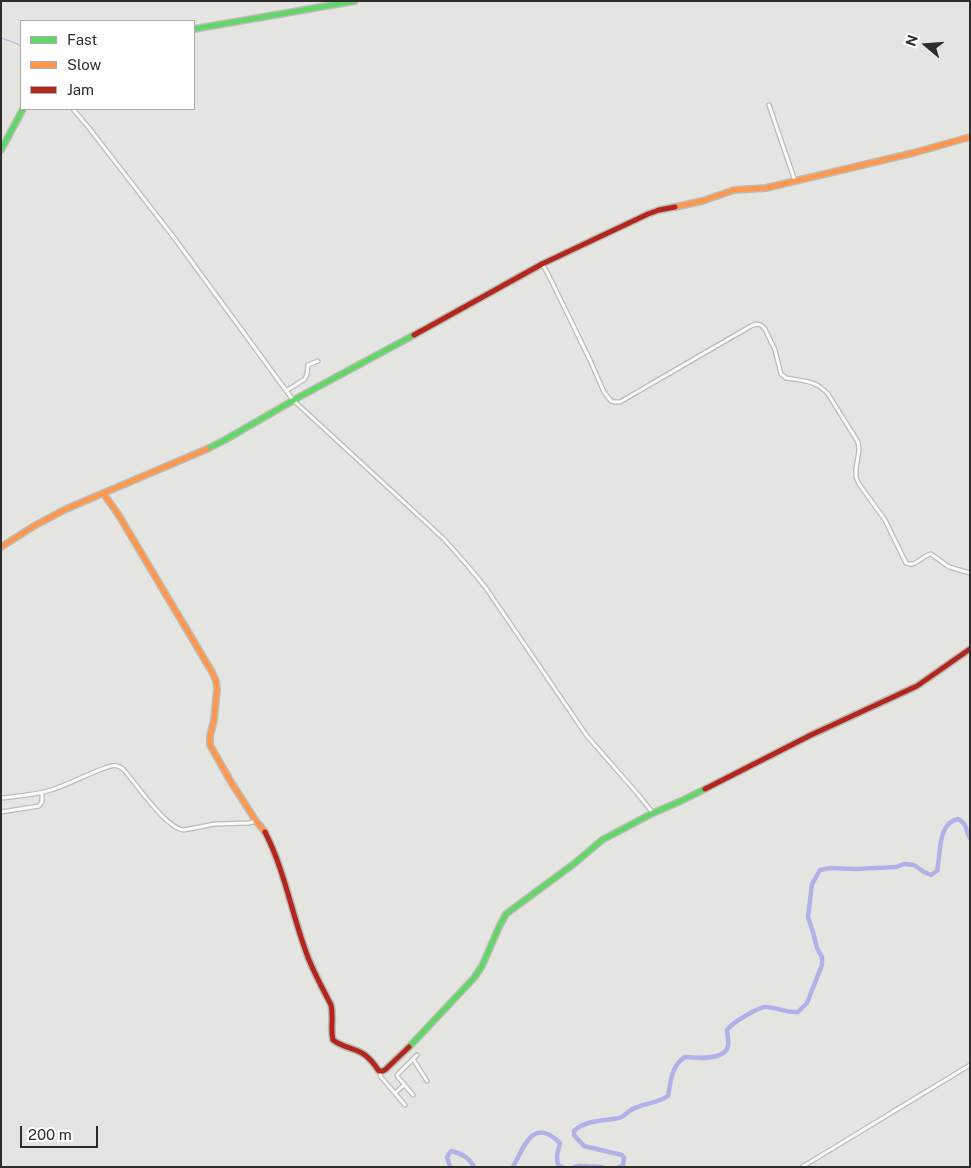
<!DOCTYPE html>
<style>
body{margin:0}
#map{position:relative;width:971px;height:1168px;overflow:hidden;background:#e4e4e0;font-family:"Public Sans",sans-serif}
canvas{display:block}
.frame{position:absolute;inset:0;border:2px solid #2e2d2b;pointer-events:none}
.legend{position:absolute;left:20px;top:20px;width:175px;height:90px;box-sizing:border-box;background:#fff;border:1px solid #ababaa;margin:0;padding:6px 9px;list-style:none;font-size:15px;color:#2e2d2b}
.legend li{display:flex;align-items:center;gap:10px;height:25px}
.legend b{width:25px;border:1px solid #ababaa}
.north{position:absolute;left:901px;top:20px;width:50px;height:50px;-webkit-text-stroke:4px #fff;paint-order:stroke;rotate:288deg;font-size:14px;font-weight:700;line-height:20px;text-align:center;color:#2e2d2b}
.north::after{content:'';display:block;margin:auto;width:18px;height:22px;background:#2e2d2b;clip-path:polygon(50% 0,100% 100%,50% 72%,0 100%)}
.scale{position:absolute;left:20px;top:1126px;width:78px;height:22px;box-sizing:border-box;border:2px solid #2e2d2b;border-top:0;padding-left:6px;font-size:15px;line-height:18px;white-space:nowrap;color:#2e2d2b;-webkit-text-stroke:4px #fff;paint-order:stroke}
</style>
<div id="map">
<canvas width="971" height="1168"></canvas>
<div class="frame"></div>
<ul class="legend">
<li><b style="height:6px;background:#63d668"></b>Fast</li>
<li><b style="height:6px;background:#ff974d"></b>Slow</li>
<li><b style="height:6px;background:#b3261e"></b>Jam</li>
</ul>
<div class="north">N</div>
<div class="scale">200 m</div>
</div>
<script>
const context = document.querySelector('canvas').getContext('2d');
context.lineJoin = 'round';
function trace(path, color, width, dash) { context.strokeStyle = color; context.lineWidth = width; context.lineCap = dash ? 'butt' : 'round'; context.setLineDash(dash || []); context.stroke(path); }
trace(new Path2D(`
 M 1,38 L 18,44 L 21,47`), '#b0b2e7', 1);
trace(new Path2D(`
 M 450,1167 L 447,1157 L 451,1151 C 461,1153 469,1157 474,1167
 M 513,1167 C 524,1147 533,1116 560,1143 C 558,1151 555,1159 559,1166 L 562,1167
 M 574,1167 L 579,1166 L 602,1167
 M 619,1167 L 623,1166 L 624,1158 L 622,1155 L 584,1146 L 574,1135 L 574,1131 C 585,1120 604,1121 619,1118 C 624,1117 627,1112 631,1110 C 643,1103 656,1104 668,1096 C 671,1081 671,1066 685,1057 C 696,1058 725,1061 728,1046 C 729,1041 727,1034 727,1030 C 732,1023 759,1006 767,1007 C 779,1008 786,1013 798,1012 L 807,1003 L 822,965 L 822,957 L 817,948 L 813,932 L 808,917 L 812,884 L 820,870 L 831,868 L 856,869 L 896,867 L 904,864 L 914,865 L 924,872 L 931,875 L 937,871 C 941,855 937,823 958,819 C 968,824 965,830 970,838`), '#b0b2e7', 4.5);
const street = new Path2D(`
 M 769,105 L 795,181
 M 73,109 L 89,128 L 175,239 L 293,400 L 444,539 L 467,565 L 486,588 L 587,736 L 636,792 L 653,813
 M 542,264 L 548,274 L 590,360 L 604,392 L 611,401 L 615,402 L 620,402 L 751,326 L 756,324 L 761,325 L 765,329 L 775,350 L 781,374 L 786,378 C 803,381 816,380 828,394 L 858,442 L 859,450 L 856,469 L 856,477 L 859,484 L 885,520 L 906,563 C 916,568 922,555 931,554 L 949,567 L 970,573
 M 286,391 L 305,379 L 307,374 L 308,365 L 318,361
 M 1,798 C 18,796 35,795 51,790 C 70,784 87,774 105,768 C 112,765 117,764 123,769 C 136,783 166,829 184,830 L 215,824 L 249,823 L 256,821
 M 1,812 L 39,806 L 42,802 L 42,793
 M 413,1059 L 427,1081
 M 379,1071 L 381,1077 L 405,1105
 M 395,1093 L 404,1085
 M 413,1095 L 398,1077 L 397,1075 L 417,1055
 M 802,1167 L 970,1065`);
const fast = new Path2D(`
 M 194,29 L 355,1
 M 1,150 L 23,109
 M 207,449 L 223,441 L 301,396 L 414,335
 M 409,1047 L 474,978 L 482,966 L 499,927 L 506,914 L 575,863 L 602,840 L 653,813 L 681,801 L 705,789`);
const slow = new Path2D(`
 M 675,207 L 702,201 L 734,190 L 766,188 L 913,153 L 970,137
 M 103,493 L 118,514 L 212,672 L 216,681 L 217,689 L 214,720 L 210,736 L 210,745 L 231,782 L 256,821 L 265,832
 M 1,547 L 34,526 L 66,509 L 207,449`);
const jam = new Path2D(`
 M 414,335 L 542,264 L 648,214 L 659,210 L 675,207
 M 705,789 L 811,735 L 917,686 L 970,649
 M 265,832 C 284,869 291,910 305,949 C 311,968 322,987 331,1005 C 334,1017 330,1028 333,1040 C 342,1047 353,1048 362,1053 C 369,1057 375,1065 379,1071 L 383,1071 L 386,1069 L 409,1047`);
trace(street, '#bbbbb8', 5.5);
trace(fast, '#bbbbb8', 8);
trace(slow, '#bbbbb8', 8);
trace(jam, '#bbbbb8', 8);
trace(street, '#fbfbfa', 3);
trace(fast, '#63d668', 5);
trace(slow, '#ff974d', 5);
trace(jam, '#b3261e', 5);
</script>
